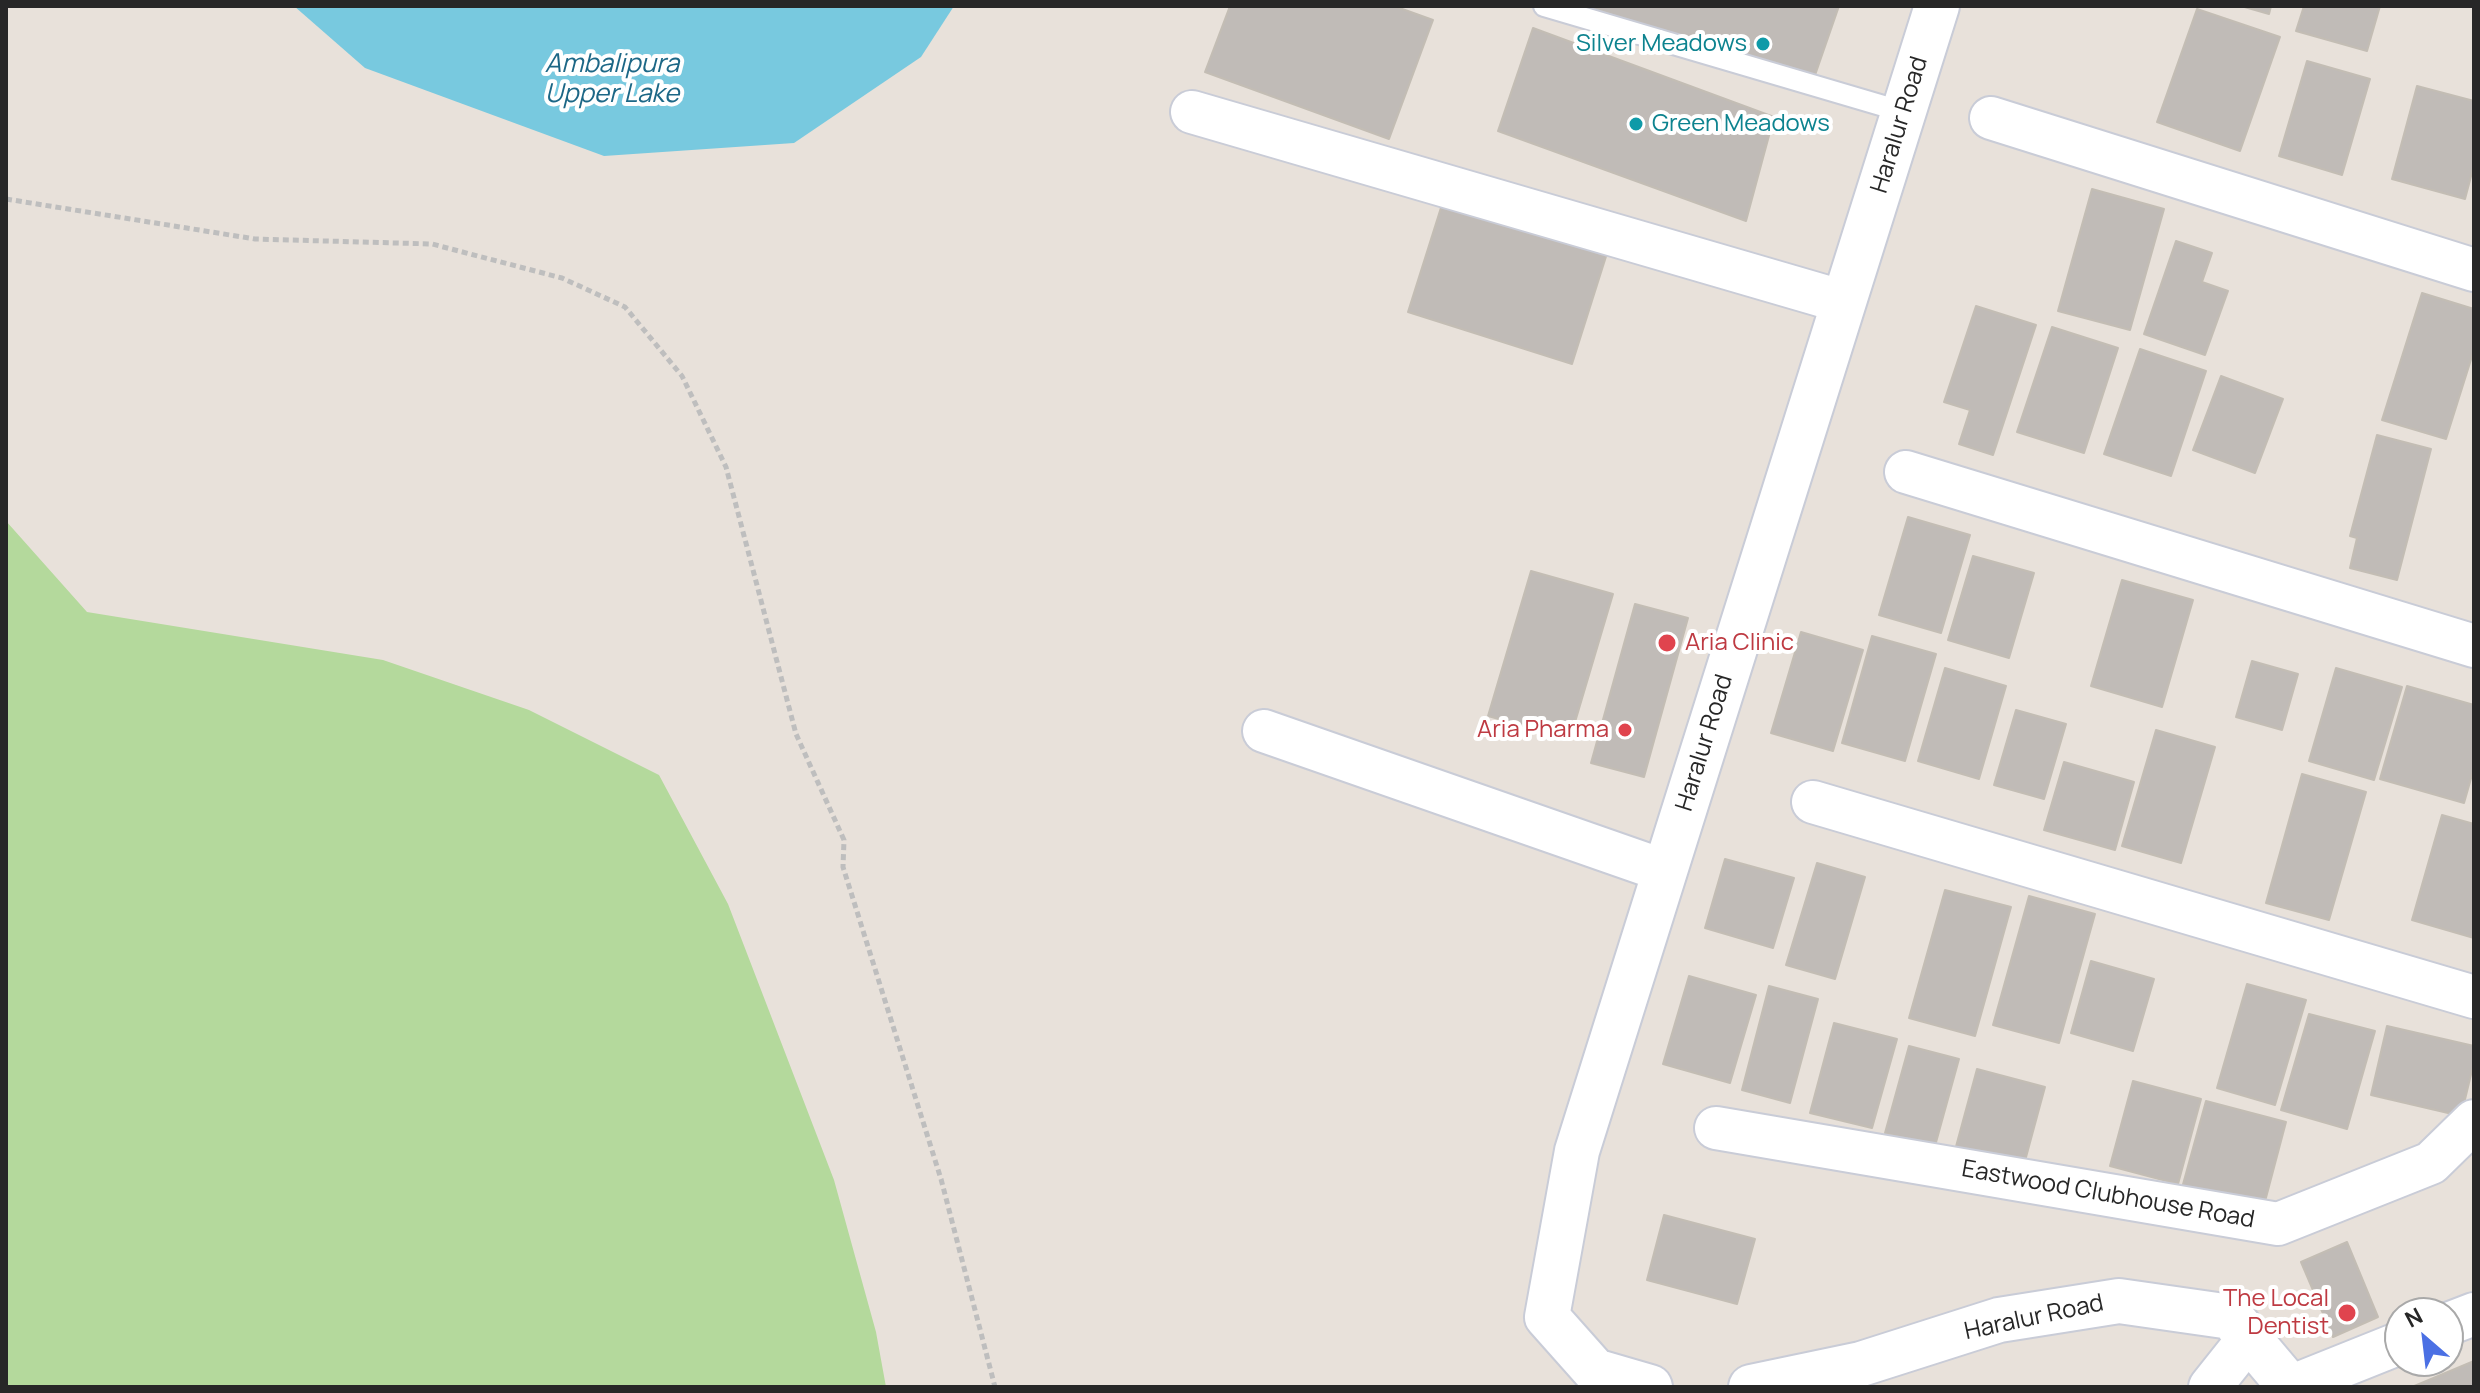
<!DOCTYPE html>
<style>
body{margin:0}
#map{position:relative;width:2480px;height:1393px;overflow:hidden;background:#e8e1da;font-family:Manrope,sans-serif}
canvas{display:block}
.frame{position:absolute;inset:0;border:8px solid #272727;pointer-events:none}
.north{position:absolute;left:2384px;top:1297px;width:80px;height:80px;box-sizing:border-box;background:#fff;border:2px solid #a9a9a9;border-radius:50%;rotate:332deg;font-size:22px;font-weight:700;line-height:32px;text-align:center;color:#272727}
.north::after{content:'';display:block;margin:auto;width:28px;height:36px;background:#4b70e4;clip-path:polygon(50% 0,100% 100%,50% 72%,0 100%)}
</style>
<div id="map">
<canvas width="2480" height="1393"></canvas>
<div class="frame"></div>
<div class="north">N</div>
</div>
<script>
const context = document.querySelector('canvas').getContext('2d');
context.lineJoin = 'round';
function paint(path, color) { context.fillStyle = color; context.fill(path, 'evenodd'); }
function trace(path, color, width, dash) { context.strokeStyle = color; context.lineWidth = width; context.lineCap = dash ? 'butt' : 'round'; context.setLineDash(dash || []); context.stroke(path); }
function label(font, color, halo, rows, align = 'center') {
  context.font = font + ' Manrope,sans-serif'; context.lineWidth = 8; context.setLineDash([]); context.textBaseline = 'middle'; context.strokeStyle = halo; context.fillStyle = color; for (const [text, x, y, turn = 0] of rows) {
    context.save(); context.translate(x, y); context.rotate((+turn || 0) * Math.PI / 180); context.textAlign = isNaN(turn) ? turn : align; if (halo) context.strokeText(text, 0, 0); context.fillText(text, 0, 0); context.restore();
  }
}
paint(new Path2D(`
 M 6,521 L 87,612 L 383,660 L 529,710 L 659,775 L 728,904 L 834,1180 L 876,1332 L 886,1387 L 6,1387 Z`), '#b4d99c');
paint(new Path2D(`
 M 294,6 L 954,6 L 921,57 L 794,143 L 604,156 L 365,68 Z`), '#78c9df');
const building = new Path2D(`
 M 1230,6 L 1394,6 L 1433,20 L 1389,139 L 1205,72 Z
 M 1586,6 L 1839,6 L 1813,81 Z
 M 2241,6 L 2271,6 L 2269,14 Z
 M 2304,6 L 2380,6 L 2367,51 L 2296,31 Z
 M 2197,9 L 2280,37 L 2240,151 L 2157,122 Z
 M 1533,28 L 1774,117 L 1746,221 L 1498,131 Z
 M 2307,61 L 2370,79 L 2342,175 L 2279,156 Z
 M 2417,86 L 2474,101 L 2474,165 L 2465,199 L 2392,179 Z
 M 2092,189 L 2164,209 L 2130,330 L 2058,311 Z
 M 1445,195 L 1609,247 L 1572,364 L 1408,312 Z
 M 2176,241 L 2212,253 L 2202,282 L 2228,291 L 2205,355 L 2144,334 Z
 M 2422,293 L 2474,309 L 2474,350 L 2446,439 L 2382,420 Z
 M 1976,306 L 2036,325 L 1993,455 L 1959,444 L 1970,410 L 1944,402 Z
 M 2052,327 L 2118,348 L 2084,453 L 2017,432 Z
 M 2140,349 L 2206,371 L 2171,476 L 2104,454 Z
 M 2221,376 L 2283,399 L 2255,473 L 2193,450 Z
 M 2377,435 L 2431,449 L 2397,580 L 2350,568 L 2357,538 L 2350,536 Z
 M 1908,517 L 1970,535 L 1941,633 L 1879,615 Z
 M 1973,556 L 2034,573 L 2009,658 L 1948,640 Z
 M 1531,571 L 1613,594 L 1570,739 L 1488,716 Z
 M 2122,580 L 2193,600 L 2162,707 L 2091,686 Z
 M 1635,604 L 1688,618 L 1644,777 L 1591,763 Z
 M 1801,632 L 1863,650 L 1833,751 L 1771,733 Z
 M 1872,636 L 1936,654 L 1905,761 L 1842,743 Z
 M 2252,661 L 2298,674 L 2282,730 L 2236,717 Z
 M 1945,668 L 2006,686 L 1979,779 L 1918,761 Z
 M 2336,668 L 2402,687 L 2374,780 L 2309,761 Z
 M 2407,686 L 2474,705 L 2474,768 L 2464,803 L 2380,779 Z
 M 2016,710 L 2066,724 L 2044,799 L 1994,785 Z
 M 2156,730 L 2215,747 L 2181,863 L 2122,846 Z
 M 2064,762 L 2134,782 L 2115,850 L 2044,830 Z
 M 2302,774 L 2366,792 L 2329,920 L 2266,903 Z
 M 2442,815 L 2474,824 L 2474,938 L 2412,920 Z
 M 1725,859 L 1794,878 L 1773,948 L 1705,928 Z
 M 1817,863 L 1865,877 L 1835,979 L 1786,965 Z
 M 1945,890 L 2011,907 L 1975,1036 L 1909,1018 Z
 M 2029,896 L 2095,914 L 2059,1043 L 1993,1025 Z
 M 2091,961 L 2154,979 L 2133,1051 L 2071,1033 Z
 M 1689,976 L 1756,995 L 1730,1083 L 1663,1064 Z
 M 2247,984 L 2306,1000 L 2275,1105 L 2217,1088 Z
 M 1769,986 L 1818,999 L 1790,1103 L 1742,1090 Z
 M 2309,1014 L 2375,1031 L 2347,1129 L 2281,1110 Z
 M 1834,1023 L 1897,1039 L 1872,1128 L 1810,1113 Z
 M 2387,1026 L 2474,1046 L 2474,1062 L 2461,1116 L 2371,1095 Z
 M 1909,1046 L 1959,1059 L 1935,1146 L 1885,1133 Z
 M 1977,1069 L 2045,1087 L 2022,1172 L 1954,1154 Z
 M 2133,1081 L 2201,1099 L 2178,1184 L 2110,1166 Z
 M 2206,1101 L 2286,1122 L 2263,1209 L 2182,1188 Z
 M 1664,1215 L 1755,1239 L 1737,1304 L 1647,1280 Z
 M 2347,1242 L 2378,1317 L 2333,1337 L 2301,1262 Z
 M 2474,1361 L 2474,1387 L 2412,1387 Z`);
paint(building, '#c0bbb7');
trace(building, '#c3bdb4', 2);
const service = new Path2D(`
 M 1544,6 L 1904,112`);
const minor = new Path2D(`
 M 1192,112 L 1844,302
 M 1991,118 L 2474,270
 M 1906,472 L 2474,646
 M 1264,731 L 1665,871
 M 1813,802 L 2474,997
 M 1716,1128 L 2278,1224 L 2431,1163 L 2474,1121
 M 2448,1324 L 2474,1314
 M 2210,1387 L 2249,1338
 M 2290,1387 L 2400,1343`);
const tertiary = new Path2D(`
 M 1650,1387 L 1595,1371 L 1547,1317 L 1577,1151 L 1937,6
 M 1751,1387 L 1861,1364 L 1999,1320 L 2119,1301 L 2231,1317 L 2290,1387`);
trace(service, '#c9ccd7', 24);
trace(minor, '#c9ccd7', 46);
trace(tertiary, '#c9ccd7', 48);
trace(new Path2D(`
 M 6,199 L 255,239 L 432,244 L 562,278 L 625,307 L 682,376 L 726,467 L 796,734 L 844,840 L 843,867 L 941,1179 L 995,1387`), '#bebebe', 5, [6, 4]);
trace(service, '#fff', 20);
trace(minor, '#fff', 42);
trace(tertiary, '#fff', 44);
for (const [x, y, r, color] of [
 [1763,44,8,"#0f9aa8"],
 [1636,124,8,"#0f9aa8"],
 [1667,643,10,"#e0444e"],
 [1625,730,8,"#e0444e"],
 [2347,1313,10,"#e0444e"]
]) { const dot = new Path2D(); dot.arc(x, y, r, 0, 2 * Math.PI); context.fillStyle = color; context.fill(dot); trace(dot, '#fff', 3); }
label('24px', '#0d838f', '#fff', [
 ["Silver Meadows",1747,44],
 ["Green Meadows",1652,124,"left"]
], 'right');
label('24px', '#272727', '#fff', [
 ["Haralur Road",1900,125,-73],
 ["Haralur Road",1705,743,-73],
 ["Eastwood Clubhouse Road",2108,1195,10],
 ["Haralur Road",2034,1318,-12]
]);
label('24px', '#be3a42', '#fff', [
 ["Aria Clinic",1685,643,"left"],
 ["Aria Pharma",1609,730],
 ["The Local",2329,1299],
 ["Dentist",2329,1327]
], 'right');
label('italic 26px', '#1c6786', '#fff', [
 ["Ambalipura",612,65],
 ["Upper Lake",612,95]
]);
</script>
